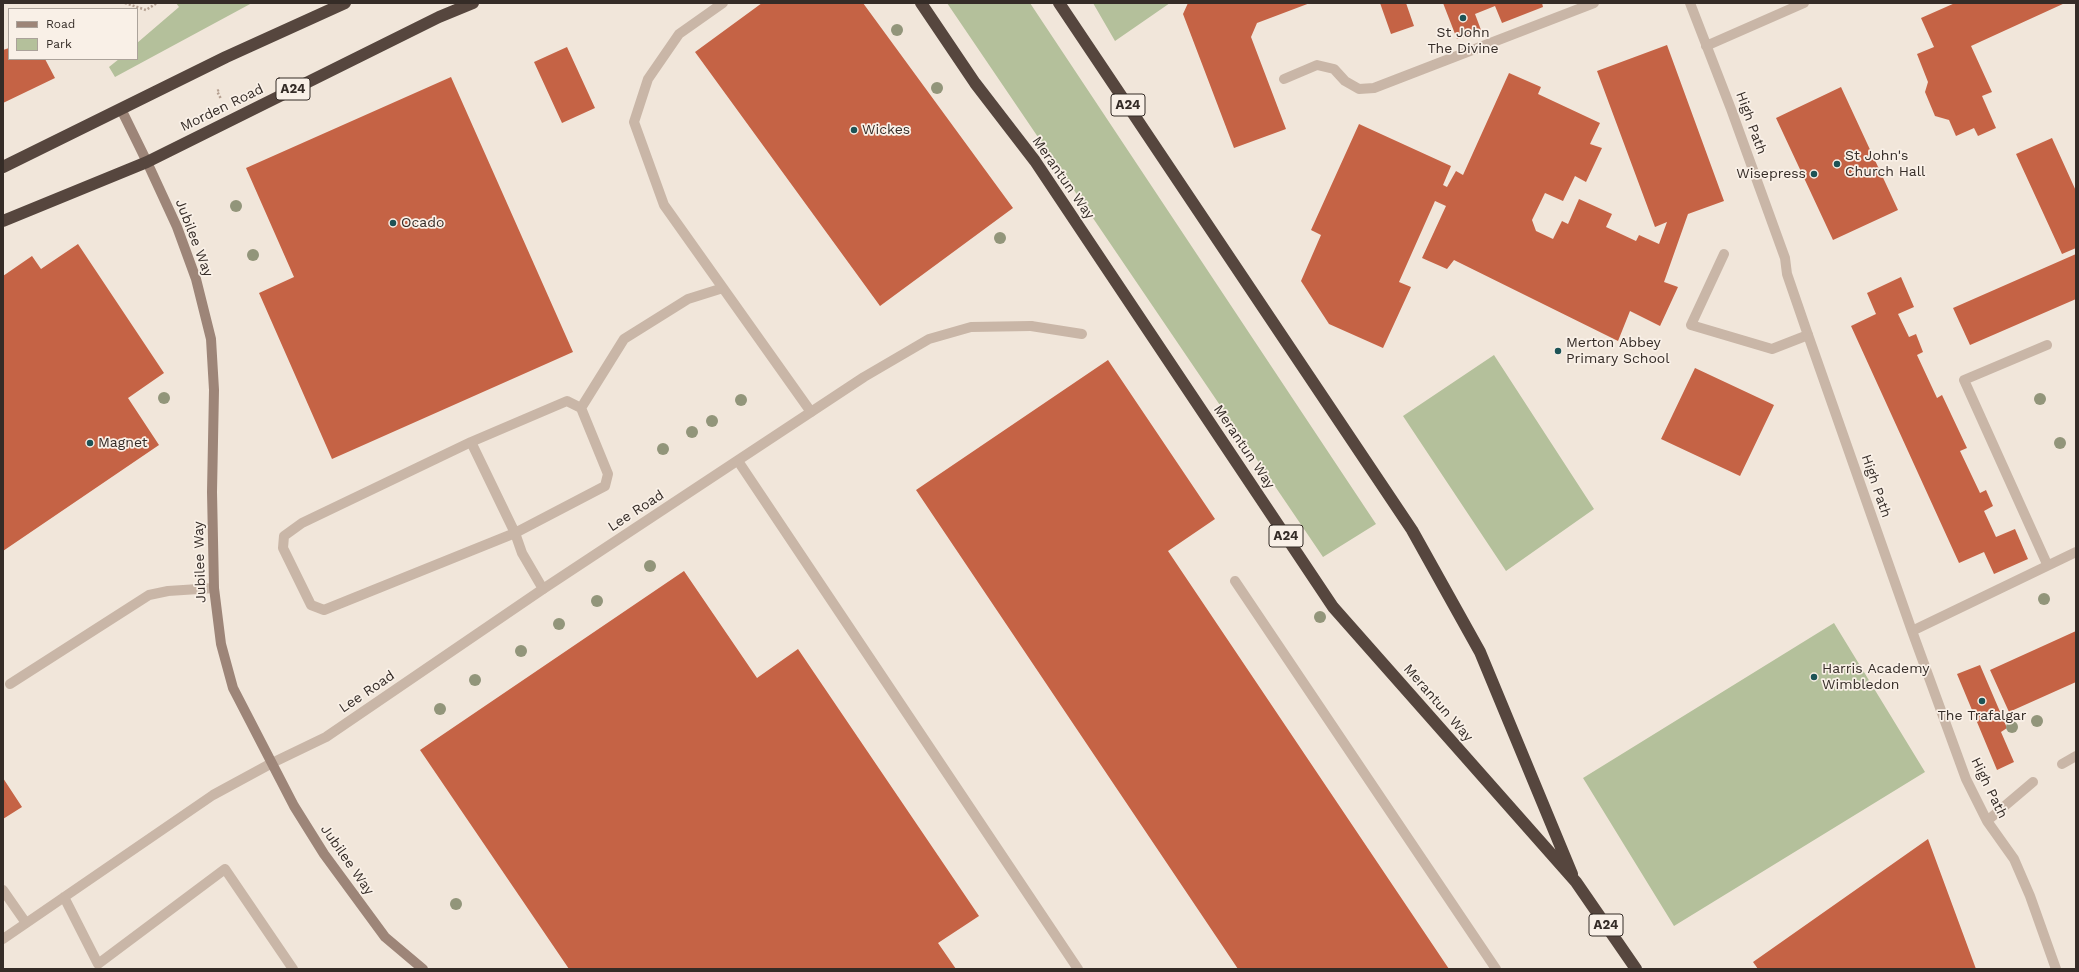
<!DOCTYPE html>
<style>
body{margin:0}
#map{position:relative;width:2079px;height:972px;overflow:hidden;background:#f1e6da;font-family:"Work Sans",sans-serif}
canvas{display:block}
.frame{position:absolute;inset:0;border:4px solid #352c27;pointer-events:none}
.legend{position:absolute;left:8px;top:8px;width:130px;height:52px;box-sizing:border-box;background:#f9f0e7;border:1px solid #aba29a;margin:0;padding:5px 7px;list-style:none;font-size:12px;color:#352c27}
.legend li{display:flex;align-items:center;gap:8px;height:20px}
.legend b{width:20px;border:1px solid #aba29a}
</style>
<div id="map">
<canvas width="2079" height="972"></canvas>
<div class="frame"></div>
<ul class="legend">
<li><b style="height:5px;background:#9d8578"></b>Road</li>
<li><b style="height:11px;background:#b4c09b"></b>Park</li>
</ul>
</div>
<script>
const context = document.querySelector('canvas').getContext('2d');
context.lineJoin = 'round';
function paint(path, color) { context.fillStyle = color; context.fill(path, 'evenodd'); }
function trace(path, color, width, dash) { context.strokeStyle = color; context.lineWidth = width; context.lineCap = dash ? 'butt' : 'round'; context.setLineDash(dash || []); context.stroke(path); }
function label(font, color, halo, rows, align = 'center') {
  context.font = font + ' "Work Sans",sans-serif'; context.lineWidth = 3.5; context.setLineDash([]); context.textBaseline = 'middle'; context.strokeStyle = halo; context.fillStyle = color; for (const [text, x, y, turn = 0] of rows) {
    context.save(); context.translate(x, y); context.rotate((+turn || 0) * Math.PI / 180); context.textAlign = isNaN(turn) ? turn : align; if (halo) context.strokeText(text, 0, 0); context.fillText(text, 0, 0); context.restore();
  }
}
paint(new Path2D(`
 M 176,3 L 252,3 L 115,77 L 109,67 L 119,59 L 137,59 L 137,43 L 179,7 Z
 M 947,3 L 1030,3 L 1376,524 L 1323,557 Z
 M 1093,3 L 1170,3 L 1115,41 Z
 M 1494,355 L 1594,509 L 1506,571 L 1403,416 Z
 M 1834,623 L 1925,772 L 1674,926 L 1583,778 Z`), '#b4c09b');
paint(new Path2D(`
 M 762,3 L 863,3 L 1013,208 L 880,306 L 695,52 Z
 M 1188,3 L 1310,3 L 1257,23 L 1251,37 L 1286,129 L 1234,148 L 1183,14 Z
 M 1380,3 L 1406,3 L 1414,26 L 1391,34 Z
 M 1443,3 L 1542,3 L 1543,7 L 1502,23 L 1495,6 L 1475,14 L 1481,30 L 1457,39 Z
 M 1955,3 L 2065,3 L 1971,46 L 1992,92 L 1982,96 L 1996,128 L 1978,136 L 1974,128 L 1956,136 L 1949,120 L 1935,116 L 1925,92 L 1928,82 L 1917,54 L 1934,47 L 1921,18 Z
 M 1667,45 L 1724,201 L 1688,214 L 1664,282 L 1678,287 L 1660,326 L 1630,311 L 1618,341 L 1454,260 L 1447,269 L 1422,258 L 1446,206 L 1435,201 L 1399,282 L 1411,287 L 1383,348 L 1329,324 L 1301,281 L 1321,235 L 1311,230 L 1359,124 L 1451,166 L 1443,185 L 1447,187 L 1456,171 L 1463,175 L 1509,73 L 1541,87 L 1538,94 L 1600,123 L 1590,144 L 1602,148 L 1586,182 L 1575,176 L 1563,201 L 1545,193 L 1532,220 L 1536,231 L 1553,239 L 1562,221 L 1568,224 L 1579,199 L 1612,214 L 1606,227 L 1636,241 L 1639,235 L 1659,244 L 1667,222 L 1655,227 L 1597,71 Z
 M 567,47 L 595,108 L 562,123 L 534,62 Z
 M 9,48 L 9,59 L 45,59 L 55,78 L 3,103 L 3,50 Z
 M 451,77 L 573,352 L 332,459 L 259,293 L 294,277 L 246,168 Z
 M 1841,87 L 1898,210 L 1833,240 L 1776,118 Z
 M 2052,138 L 2076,191 L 2076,248 L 2062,254 L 2016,154 Z
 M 78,244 L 164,373 L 128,398 L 159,445 L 3,551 L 3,276 L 32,256 L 41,269 Z
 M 2076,254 L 2076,299 L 1970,345 L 1953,308 Z
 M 1901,277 L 1914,307 L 1898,314 L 1909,337 L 1916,334 L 1923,352 L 1917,355 L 1937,398 L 1942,395 L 1967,448 L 1960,451 L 1980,493 L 1986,490 L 1993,506 L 1984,511 L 1996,537 L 2015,529 L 2028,559 L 1994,574 L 1984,552 L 1959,563 L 1851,326 L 1876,314 L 1867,293 Z
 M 1108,360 L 1215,519 L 1168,551 L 1449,969 L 1238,969 L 916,490 Z
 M 1695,368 L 1774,405 L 1740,476 L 1661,439 Z
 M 684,571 L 757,678 L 798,649 L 979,916 L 938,943 L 956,969 L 569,969 L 420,750 Z
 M 2076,631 L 2076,682 L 2009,712 L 1990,670 Z
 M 1980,665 L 2007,728 L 2001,732 L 2014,762 L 1997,770 L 1957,674 Z
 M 3,778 L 22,807 L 3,819 Z
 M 1928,839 L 1976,969 L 1758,969 L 1753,962 Z`), '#c56345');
trace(new Path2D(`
 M 125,3 L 146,10 L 157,3
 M 219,90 L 217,91 L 221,99`), '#b5a091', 2.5, [2, 2]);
trace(new Path2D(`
 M 723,3 L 679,34 L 648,79 L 634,122 L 664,205 L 811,412
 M 1284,79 L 1317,65 L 1334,69 L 1345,81 L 1359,89 L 1374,88 L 1594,3
 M 1724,254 L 1691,325 L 1772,349 L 1808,335
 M 1031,326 L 1082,334
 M 567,401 L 581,408 L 608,474 L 605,486 L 515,533 L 324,610 L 311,605 L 283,548 L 284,536 L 302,523 L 471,442 Z
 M 581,408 L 624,339 L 688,299 L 723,288
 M 471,442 L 515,533 L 522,553 L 543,589
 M 738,461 L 1078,969
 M 1235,581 L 1496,969
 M 10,684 L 149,595 L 168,591 L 214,588
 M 3,890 L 26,923
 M 64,897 L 98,964 L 225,869 L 293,969
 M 3,939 L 213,795 L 272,763`), '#c9b6a7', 10);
trace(new Path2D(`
 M 1690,3 L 1731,109 L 1785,258 L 1787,274 L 1808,335 L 1912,631 L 1966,779 L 1987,821 L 2014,859 L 2030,896 L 2056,969
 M 1706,46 L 1804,3
 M 2047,564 L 1964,380 L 2047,345
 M 1912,631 L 2076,552
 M 272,763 L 326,737 L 543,589 L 811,412 L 864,377 L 929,339 L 971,327 L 1031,326
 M 2062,764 L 2076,756
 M 1987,821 L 2033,782`), '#c9b6a7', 10);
trace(new Path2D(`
 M 121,109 L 147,162 L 177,227 L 196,279 L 211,339 L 214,390 L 212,492 L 214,588 L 221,644 L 233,688 L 294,806 L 324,854 L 385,937 L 423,969`), '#9d8578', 10);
trace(new Path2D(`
 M 921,3 L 975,83 L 1035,161 L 1333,607 L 1576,882 L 1636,969
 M 1059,3 L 1412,530 L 1480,652 L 1572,874
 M 3,167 L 226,57 L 345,3
 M 3,221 L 147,162 L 439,17 L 473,3`), '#56463e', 12);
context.fillStyle = '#92957a';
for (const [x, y] of [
 [897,30],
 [937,88],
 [236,206],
 [1000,238],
 [253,255],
 [164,398],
 [2040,399],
 [741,400],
 [712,421],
 [692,432],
 [2060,443],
 [663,449],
 [650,566],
 [2044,599],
 [597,601],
 [1320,617],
 [559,624],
 [521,651],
 [475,680],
 [440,709],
 [2037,721],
 [2012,727],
 [456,904]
]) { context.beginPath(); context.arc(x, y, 6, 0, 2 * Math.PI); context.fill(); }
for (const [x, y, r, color] of [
 [1463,18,4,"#1d5356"],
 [854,130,4,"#1d5356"],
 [1837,164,4,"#1d5356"],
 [1814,174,4,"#1d5356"],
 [393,223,4,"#1d5356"],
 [1558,351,4,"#1d5356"],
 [90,443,4,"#1d5356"],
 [1814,677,4,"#1d5356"],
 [1982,701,4,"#1d5356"]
]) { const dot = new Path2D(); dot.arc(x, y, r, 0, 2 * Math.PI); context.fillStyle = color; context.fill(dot); trace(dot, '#f9f0e7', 1.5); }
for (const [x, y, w] of [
 [293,89,34],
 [1128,105,34],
 [1286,536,34],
 [1606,925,34]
]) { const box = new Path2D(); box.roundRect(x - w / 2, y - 11, w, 22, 3); context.fillStyle = '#f9f0e7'; context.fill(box); trace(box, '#352c27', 1); }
label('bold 13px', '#352c27', null, [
 ["A24",293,89],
 ["A24",1128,105],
 ["A24",1286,536],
 ["A24",1606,925]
]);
label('14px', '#352c27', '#f9f0e7', [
 ["St John",1463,33,"center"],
 ["The Divine",1463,49,"center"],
 ["Wickes",862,130],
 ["St John's",1845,156],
 ["Church Hall",1845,172],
 ["Wisepress",1806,174,"right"],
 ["Ocado",401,223],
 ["Merton Abbey",1566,343],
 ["Primary School",1566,359],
 ["Magnet",98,443],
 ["Harris Academy",1822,669],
 ["Wimbledon",1822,685],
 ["The Trafalgar",1982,716,"center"]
], 'left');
label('14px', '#352c27', '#f9f0e7', [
 ["Morden Road",222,108,-26],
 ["High Path",1751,123,70],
 ["Merantun Way",1063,178,55],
 ["Jubilee Way",194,238,69],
 ["Merantun Way",1244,447,56],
 ["High Path",1876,486,71],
 ["Lee Road",636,511,-33],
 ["Jubilee Way",200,562,-92],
 ["Lee Road",367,692,-34],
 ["Merantun Way",1438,703,49],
 ["High Path",1989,788,64],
 ["Jubilee Way",347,860,55]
]);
</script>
